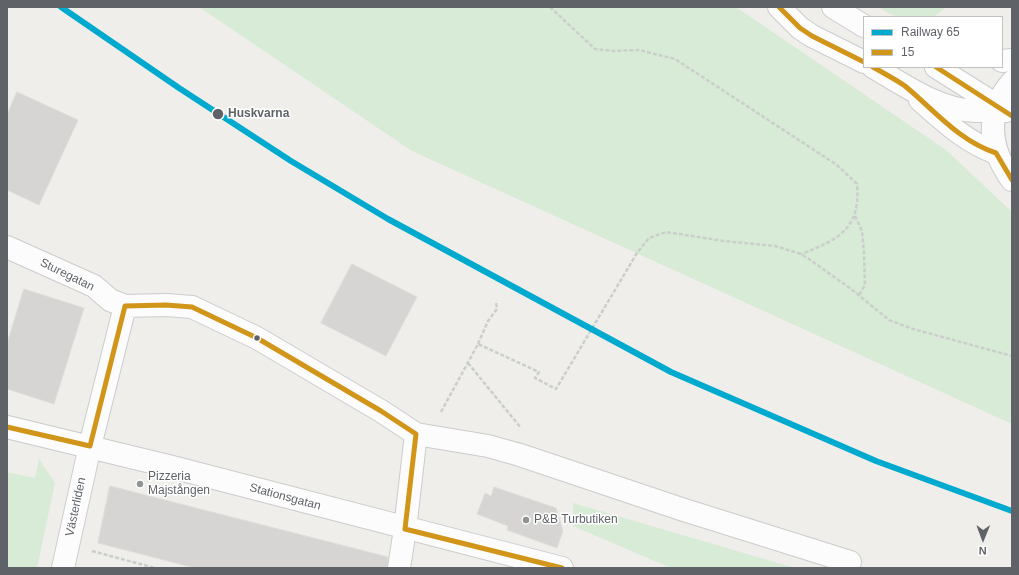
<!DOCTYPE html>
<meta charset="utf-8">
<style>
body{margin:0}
#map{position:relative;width:1019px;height:575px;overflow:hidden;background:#efeeea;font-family:Helvetica,sans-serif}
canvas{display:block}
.frame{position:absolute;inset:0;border:8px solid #5f6368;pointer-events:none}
.legend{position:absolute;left:863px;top:16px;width:140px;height:52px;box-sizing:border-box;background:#fff;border:1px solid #bfc1c3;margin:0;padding:5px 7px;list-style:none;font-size:12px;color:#5f6368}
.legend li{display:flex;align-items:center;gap:8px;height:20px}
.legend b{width:20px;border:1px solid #bfc1c3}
.north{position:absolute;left:963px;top:519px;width:40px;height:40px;-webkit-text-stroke:3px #fff;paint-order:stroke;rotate:181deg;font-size:11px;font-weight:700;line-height:16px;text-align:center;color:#5f6368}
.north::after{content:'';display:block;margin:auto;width:14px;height:18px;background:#5f6368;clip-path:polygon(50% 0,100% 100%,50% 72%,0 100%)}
</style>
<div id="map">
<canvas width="1019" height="575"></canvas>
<div class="frame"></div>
<ul class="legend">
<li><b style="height:5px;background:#00a9ce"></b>Railway 65</li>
<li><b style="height:5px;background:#d1951a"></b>15</li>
</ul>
<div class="north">N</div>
</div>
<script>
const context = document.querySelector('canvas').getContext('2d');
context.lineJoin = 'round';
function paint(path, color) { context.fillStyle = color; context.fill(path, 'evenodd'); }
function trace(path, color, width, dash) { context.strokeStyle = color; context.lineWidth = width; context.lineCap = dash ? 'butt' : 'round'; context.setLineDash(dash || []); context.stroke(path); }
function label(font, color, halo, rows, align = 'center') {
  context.font = font + ' Helvetica,sans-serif'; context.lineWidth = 3; context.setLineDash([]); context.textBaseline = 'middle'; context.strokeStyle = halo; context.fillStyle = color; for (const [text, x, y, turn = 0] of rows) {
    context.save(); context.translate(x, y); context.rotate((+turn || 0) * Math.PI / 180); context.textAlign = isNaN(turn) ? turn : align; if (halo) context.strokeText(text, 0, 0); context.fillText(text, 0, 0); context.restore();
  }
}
paint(new Path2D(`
 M 199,7 L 736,7 L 946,150 L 1012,212 L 1012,424 L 412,151 Z
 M 878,7 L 947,7 L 933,17 L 900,17 L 890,14 Z
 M 39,459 L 55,483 L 37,568 L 7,568 L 7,472 L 35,478 Z
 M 573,503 L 795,568 L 671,568 L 573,526 Z`), '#d8ebd6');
const building = new Path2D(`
 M 17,92 L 78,120 L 39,205 L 7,190 L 7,115 Z
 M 352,264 L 417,297 L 386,356 L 321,323 Z
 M 24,289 L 84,308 L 54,404 L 7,389 L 7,344 Z
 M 110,486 L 388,557 L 387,568 L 195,568 L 98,543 Z
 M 494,487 L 556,508 L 563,531 L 557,548 L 507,530 L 508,526 L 477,514 L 485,493 L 491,496 Z`);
paint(building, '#d6d5d3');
trace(building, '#deddd9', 1);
const minor = new Path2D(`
 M 779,7 L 800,28 L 812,36 L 864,62
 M 833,7 L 864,26
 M 1002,61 L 1012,60
 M 873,67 C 904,85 939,110 975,111 C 987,112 1001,107 1012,104
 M 936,67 L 1006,111
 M 1012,82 C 984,114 989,148 1012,180
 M 920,100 C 944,121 966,142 996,153
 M 7,247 L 94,286 L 110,300 L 125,306
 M 7,427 L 172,467 L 562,568
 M 416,434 L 488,446 L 520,455 L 681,509 L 850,562
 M 63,568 L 90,446 L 125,306 L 166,305 L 192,307 L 257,338 L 381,411 L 416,434 L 405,529 L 399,568`);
trace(minor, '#cbcccc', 24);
trace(new Path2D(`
 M 550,7 L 595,49 L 613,51 L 639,50 L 675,59 L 837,165 L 857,184 C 861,228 839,240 801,254
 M 855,216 L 862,231 L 864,254 L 865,285 L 859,295
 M 478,344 L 488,321 L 497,309 L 496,301
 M 468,363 L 521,428
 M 441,412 L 478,344 L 539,372 L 535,378 L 556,389 L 637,253 L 649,238 L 666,232 L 724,241 L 775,246 L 801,254 L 809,259 L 851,289 L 889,320 L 913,329 L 1012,356
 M 92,551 L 155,568`), '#cacfcc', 2.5, [4, 2]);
trace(minor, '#fdfcfc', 22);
trace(new Path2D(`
 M 779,7 L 800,28 L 812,36 L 864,62
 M 873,67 C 883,73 895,79 905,86 C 934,110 959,141 996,153 L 1012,180
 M 936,67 L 1012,116
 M 7,427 L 90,446
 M 90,446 L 125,306 L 166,305 L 192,307 L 257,338 L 381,411 L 416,434 L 405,529
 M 405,529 L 562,568`), '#d1951a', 5);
trace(new Path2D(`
 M 61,7 L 179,88 L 291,161 L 388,219 L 671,372 L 876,461 L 1012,511`), '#00a9ce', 6);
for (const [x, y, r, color] of [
 [218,114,6,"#5f6368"],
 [257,338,3.5,"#5f6368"],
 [140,484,4,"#919496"],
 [526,520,4,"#919496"]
]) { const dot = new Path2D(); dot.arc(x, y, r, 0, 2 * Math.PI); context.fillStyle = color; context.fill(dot); trace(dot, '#fff', 1.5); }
label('bold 12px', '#5f6368', '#fff', [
 ["Huskvarna",228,114]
], 'left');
label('12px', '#5f6368', '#fff', [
 ["Sturegatan",67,275,26],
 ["Stationsgatan",285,497,15],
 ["Västerliden",76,507,-78]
]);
label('12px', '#5f6368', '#fff', [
 ["Pizzeria",148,477],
 ["Majstången",148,491],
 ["P&B Turbutiken",534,520]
], 'left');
</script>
